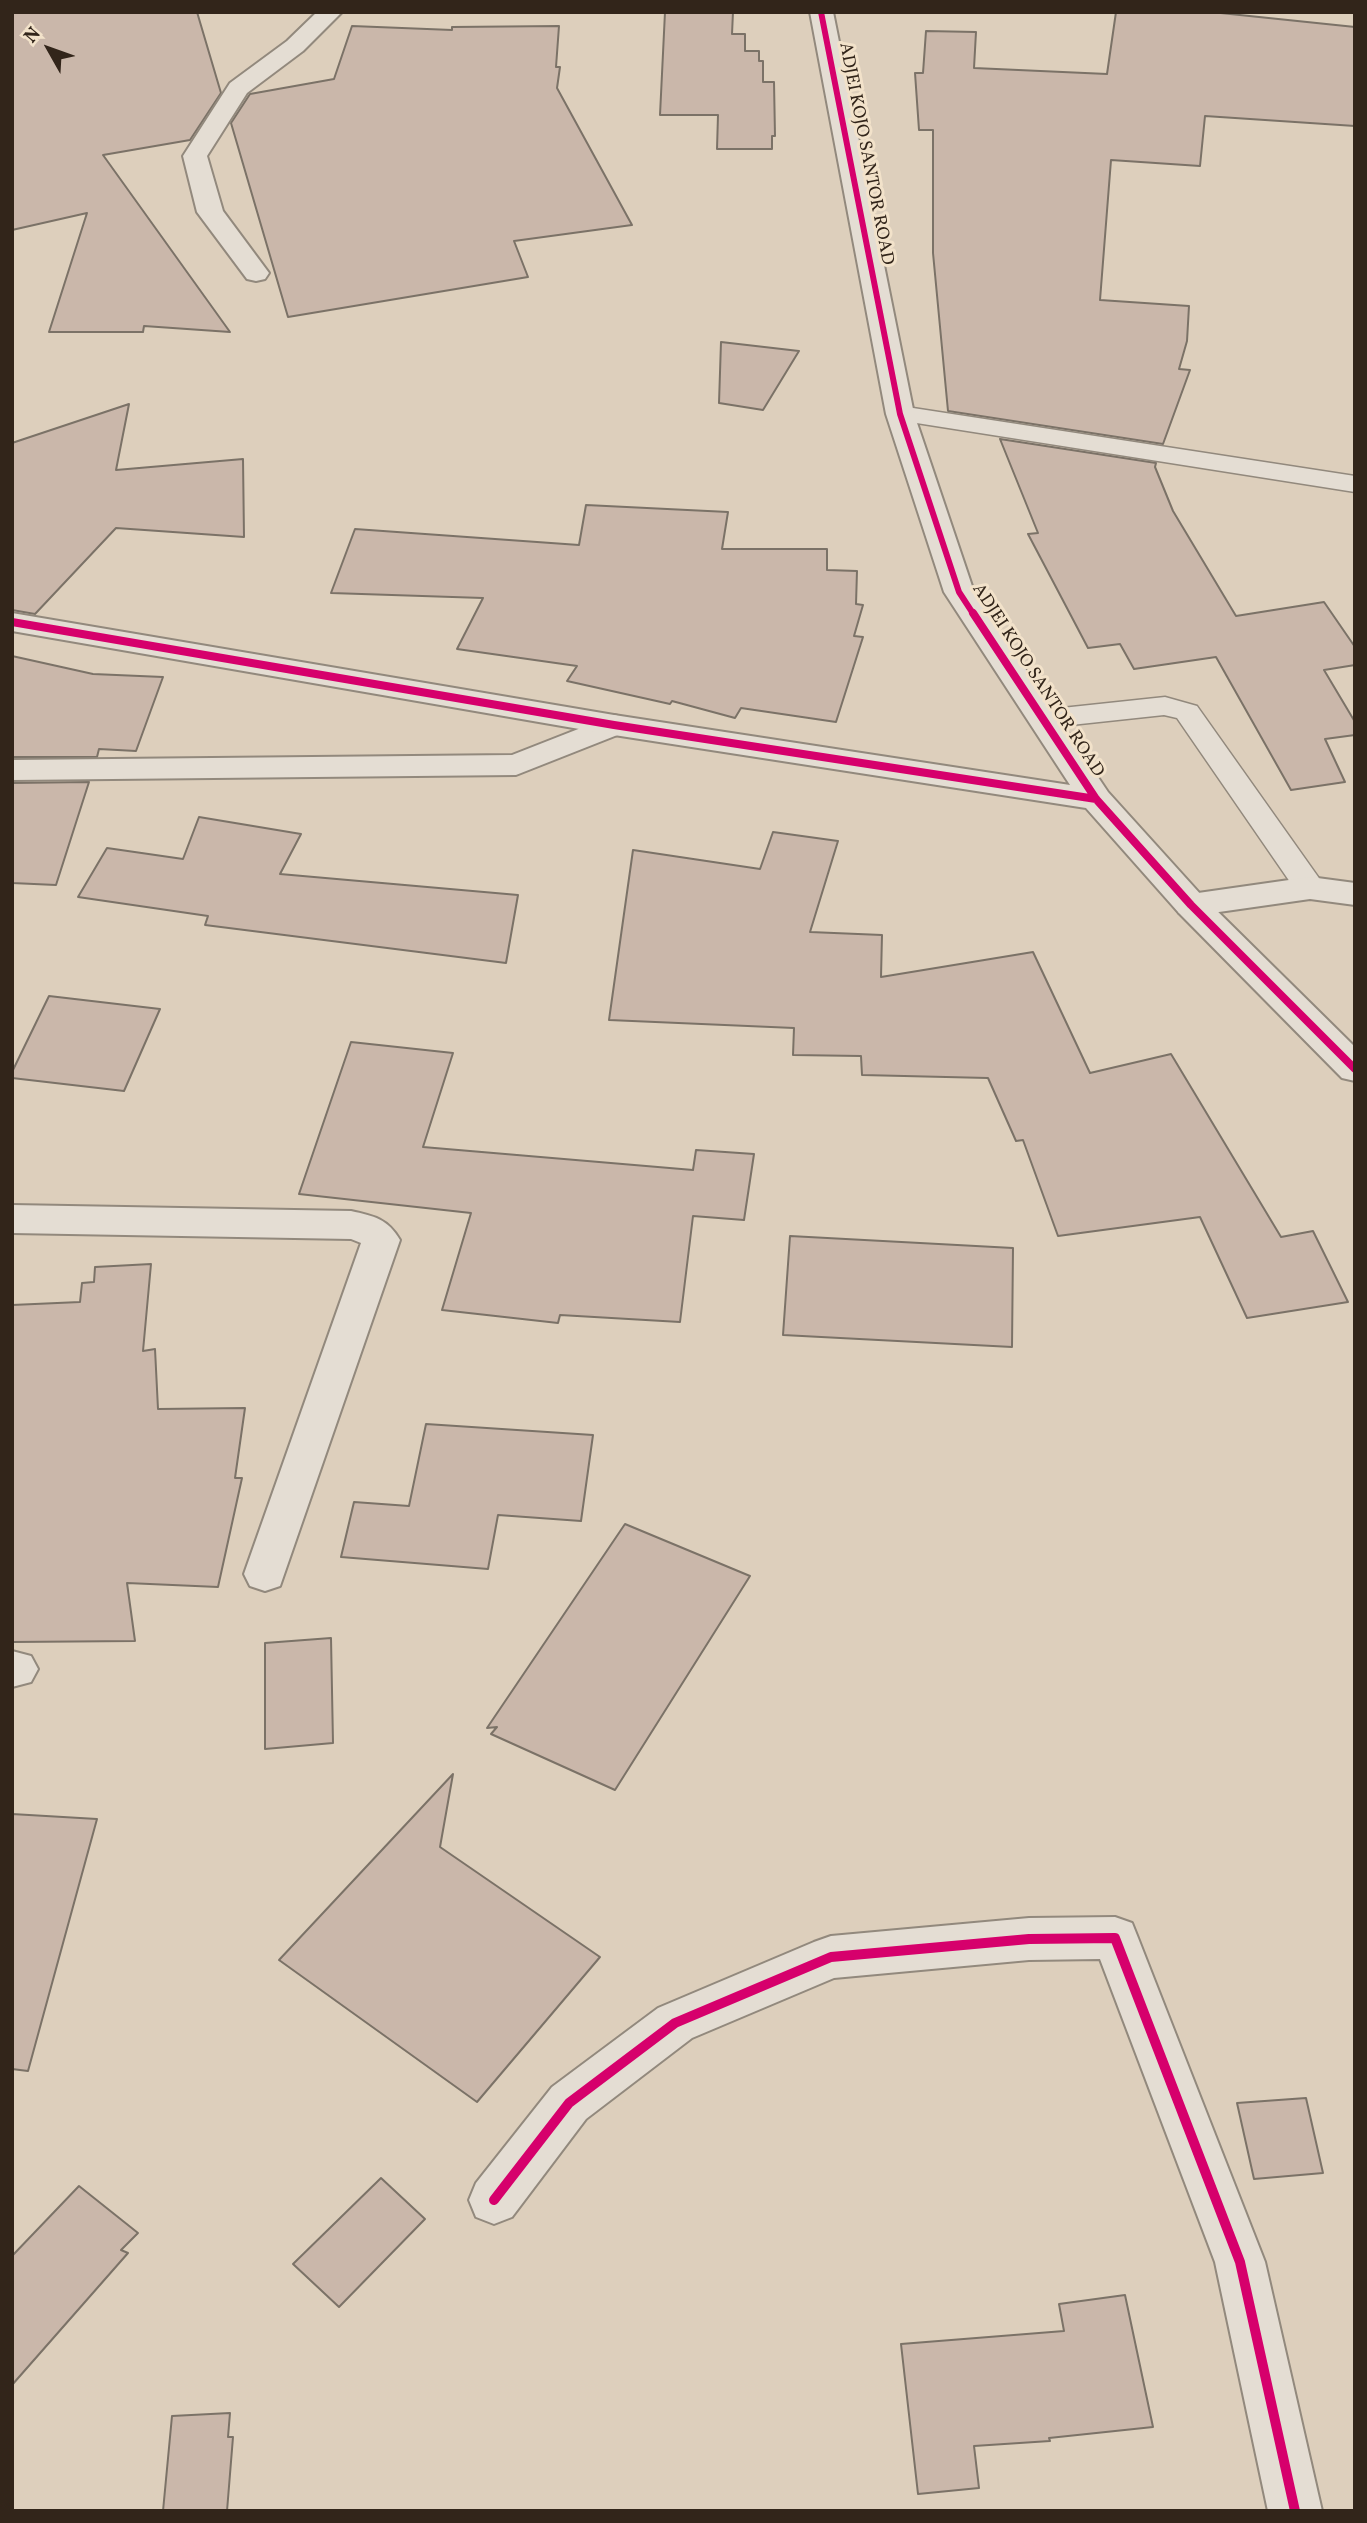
<!DOCTYPE html>
<style>
body{margin:0}
#map{position:relative;width:1367px;height:2523px;overflow:hidden;background:#ddcfbc;font-family:Vollkorn,serif}
canvas{display:block}
.frame{position:absolute;inset:0;border:14px solid #32251a;pointer-events:none}
.north{position:absolute;left:14px;top:14px;width:70px;height:70px;-webkit-text-stroke:5px #f2e2ca;paint-order:stroke;rotate:310deg;font-size:19px;font-weight:700;line-height:28px;text-align:center;color:#32251a}
.north::after{content:'';display:block;margin:auto;width:24px;height:32px;background:#32251a;clip-path:polygon(50% 0,100% 100%,50% 72%,0 100%)}
</style>
<div id="map">
<canvas width="1367" height="2523"></canvas>
<div class="frame"></div>
<div class="north">N</div>
</div>
<script>
const context = document.querySelector('canvas').getContext('2d');
context.lineJoin = 'round';
function paint(path, color) { context.fillStyle = color; context.fill(path, 'evenodd'); }
function trace(path, color, width, dash) { context.strokeStyle = color; context.lineWidth = width; context.lineCap = dash ? 'butt' : 'round'; context.setLineDash(dash || []); context.stroke(path); }
function label(font, color, halo, rows, align = 'center') {
  context.font = font + ' Vollkorn,serif'; context.lineWidth = 6; context.setLineDash([]); context.textBaseline = 'middle'; context.strokeStyle = halo; context.fillStyle = color; for (const [text, x, y, turn = 0] of rows) {
    context.save(); context.translate(x, y); context.rotate((+turn || 0) * Math.PI / 180); context.textAlign = isNaN(turn) ? turn : align; if (halo) context.strokeText(text, 0, 0); context.fillText(text, 0, 0); context.restore();
  }
}
const building = new Path2D(`
 M 12,12 L 197,12 L 221,93 L 190,140 L 103,155 L 230,332 L 144,326 L 143,332 L 49,332 L 87,213 L 12,230 Z
 M 665,12 L 733,12 L 732,34 L 745,34 L 745,51 L 759,51 L 759,61 L 763,61 L 763,82 L 774,82 L 775,136 L 772,136 L 772,149 L 717,149 L 718,115 L 660,115 Z
 M 1116,12 L 1211,12 L 1355,27 L 1355,126 L 1205,116 L 1200,166 L 1111,160 L 1100,300 L 1189,306 L 1187,341 L 1179,369 L 1190,370 L 1163,444 L 948,411 L 933,253 L 933,130 L 919,130 L 915,73 L 923,73 L 926,31 L 976,32 L 974,68 L 1107,74 Z
 M 352,26 L 452,30 L 452,27 L 559,26 L 556,67 L 560,67 L 557,88 L 632,225 L 514,241 L 528,277 L 288,317 L 231,123 L 250,94 L 334,79 Z
 M 721,342 L 799,351 L 763,410 L 719,403 Z
 M 129,404 L 116,470 L 243,459 L 244,537 L 116,528 L 35,614 L 12,610 L 12,443 Z
 M 1000,439 L 1156,463 L 1155,467 L 1173,511 L 1236,616 L 1324,602 L 1355,647 L 1355,665 L 1324,670 L 1355,722 L 1355,735 L 1325,739 L 1345,782 L 1291,790 L 1216,657 L 1134,669 L 1120,644 L 1088,648 L 1028,534 L 1038,533 Z
 M 586,505 L 728,512 L 722,549 L 827,549 L 827,570 L 857,571 L 856,604 L 863,605 L 854,636 L 863,637 L 836,722 L 741,708 L 735,718 L 672,701 L 670,704 L 567,681 L 577,666 L 457,649 L 483,598 L 331,593 L 355,529 L 579,545 Z
 M 12,656 L 93,674 L 163,677 L 136,751 L 99,749 L 97,757 L 12,757 Z
 M 89,782 L 56,885 L 12,883 L 12,783 Z
 M 199,817 L 301,834 L 280,874 L 518,895 L 506,963 L 205,925 L 208,916 L 78,897 L 107,848 L 183,859 Z
 M 773,832 L 838,841 L 810,932 L 882,935 L 881,977 L 1033,952 L 1090,1073 L 1171,1054 L 1281,1237 L 1313,1231 L 1348,1302 L 1247,1318 L 1200,1217 L 1058,1236 L 1023,1140 L 1016,1141 L 988,1078 L 862,1075 L 861,1056 L 793,1055 L 794,1028 L 609,1020 L 633,850 L 760,869 Z
 M 49,996 L 160,1009 L 124,1091 L 12,1078 L 12,1072 Z
 M 351,1042 L 453,1053 L 423,1147 L 693,1170 L 696,1150 L 754,1154 L 744,1220 L 693,1216 L 680,1322 L 560,1315 L 558,1323 L 442,1310 L 471,1213 L 299,1194 Z
 M 790,1236 L 1013,1248 L 1012,1347 L 783,1335 Z
 M 151,1264 L 143,1351 L 155,1349 L 158,1409 L 245,1408 L 235,1478 L 242,1478 L 218,1587 L 127,1583 L 135,1641 L 12,1642 L 12,1305 L 80,1302 L 82,1283 L 94,1282 L 95,1267 Z
 M 426,1424 L 593,1435 L 581,1521 L 498,1515 L 488,1569 L 341,1557 L 354,1502 L 409,1506 Z
 M 625,1524 L 750,1576 L 615,1790 L 491,1734 L 497,1727 L 487,1728 Z
 M 331,1638 L 333,1743 L 265,1749 L 265,1643 Z
 M 453,1774 L 440,1847 L 600,1957 L 477,2102 L 279,1960 Z
 M 12,1814 L 97,1819 L 28,2071 L 12,2069 Z
 M 1306,2098 L 1323,2173 L 1254,2179 L 1237,2103 Z
 M 381,2178 L 425,2219 L 339,2307 L 293,2264 Z
 M 79,2186 L 138,2233 L 121,2250 L 128,2253 L 12,2385 L 12,2256 Z
 M 1125,2295 L 1153,2427 L 1049,2438 L 1050,2441 L 974,2446 L 979,2488 L 918,2494 L 901,2344 L 1064,2331 L 1059,2304 Z
 M 230,2413 L 228,2437 L 233,2437 L 227,2511 L 163,2511 L 172,2416 Z`);
paint(building, '#cab7aa');
trace(building, '#7b7267', 2);
const service = new Path2D(`
 M 900,406 L 1355,476 L 1355,492 L 891,419 L 887,414 L 891,409 Z
 M 1165,697 L 1197,706 L 1321,881 L 1325,888 L 1321,895 L 1310,898 L 1299,895 L 1177,718 L 1164,715 L 1043,728 L 1033,725 L 1029,719 L 1033,713 L 1043,710 Z`);
const minor = new Path2D(`
 M 317,12 L 342,12 L 303,51 L 247,93 L 207,156 L 223,211 L 269,273 L 265,279 L 256,281 L 247,279 L 197,212 L 183,156 L 230,83 L 287,41 Z
 M 614,715 L 625,718 L 630,725 L 625,732 L 516,775 L 12,780 L 12,760 L 512,755 Z
 M 1310,877 L 1355,883 L 1355,905 L 1310,899 L 1191,916 L 1179,913 L 1174,905 L 1179,897 L 1191,894 Z
 M 12,1205 L 351,1211 C 374,1216 388,1219 400,1240 L 280,1586 L 265,1591 L 250,1586 L 244,1574 L 361,1243 L 351,1239 L 12,1233 Z
 M 12,1651 L 31,1656 L 38,1669 L 31,1682 L 12,1687 Z
 M 1115,1917 L 1132,1923 L 1138,1938 L 1265,2262 L 1322,2511 L 1268,2511 L 1215,2262 L 1100,1959 L 1029,1960 L 834,1978 L 692,2038 L 586,2119 L 512,2217 L 494,2224 L 476,2217 L 469,2200 L 476,2183 L 552,2087 L 658,2008 L 814,1942 L 831,1936 L 1029,1918 Z`);
const tertiary = new Path2D(`
 M 810,12 L 833,12 L 914,414 L 974,592 L 1108,792 L 1203,897 L 1355,1047 L 1355,1081 L 1342,1078 L 1179,913 L 1086,808 L 614,735 L 12,631 L 12,613 L 614,715 L 1070,785 L 944,592 L 886,414 Z`);
trace(service, '#92897d', 3);
trace(minor, '#92897d', 4);
trace(tertiary, '#92897d', 4);
paint(service, '#e4ddd3');
paint(minor, '#e4ddd3');
paint(tertiary, '#e4ddd3');
trace(new Path2D(`
 M 821,12 L 900,414 L 959,592 L 974,615`), '#d6006c', 6);
trace(new Path2D(`
 M 973,613 L 1096,799 L 1191,905 L 1355,1069
 M 12,622 L 614,725 L 1096,799`), '#d6006c', 8);
trace(new Path2D(`
 M 494,2200 L 569,2103 L 675,2023 L 831,1957 L 1029,1939 L 1115,1938 L 1240,2262 L 1295,2511`), '#d6006c', 10);
label('18px', '#32251a', '#f2e2ca', [
 ["ADJEI KOJO SANTOR ROAD",865,154,79],
 ["ADJEI KOJO SANTOR ROAD",1037,681,57]
]);
</script>
